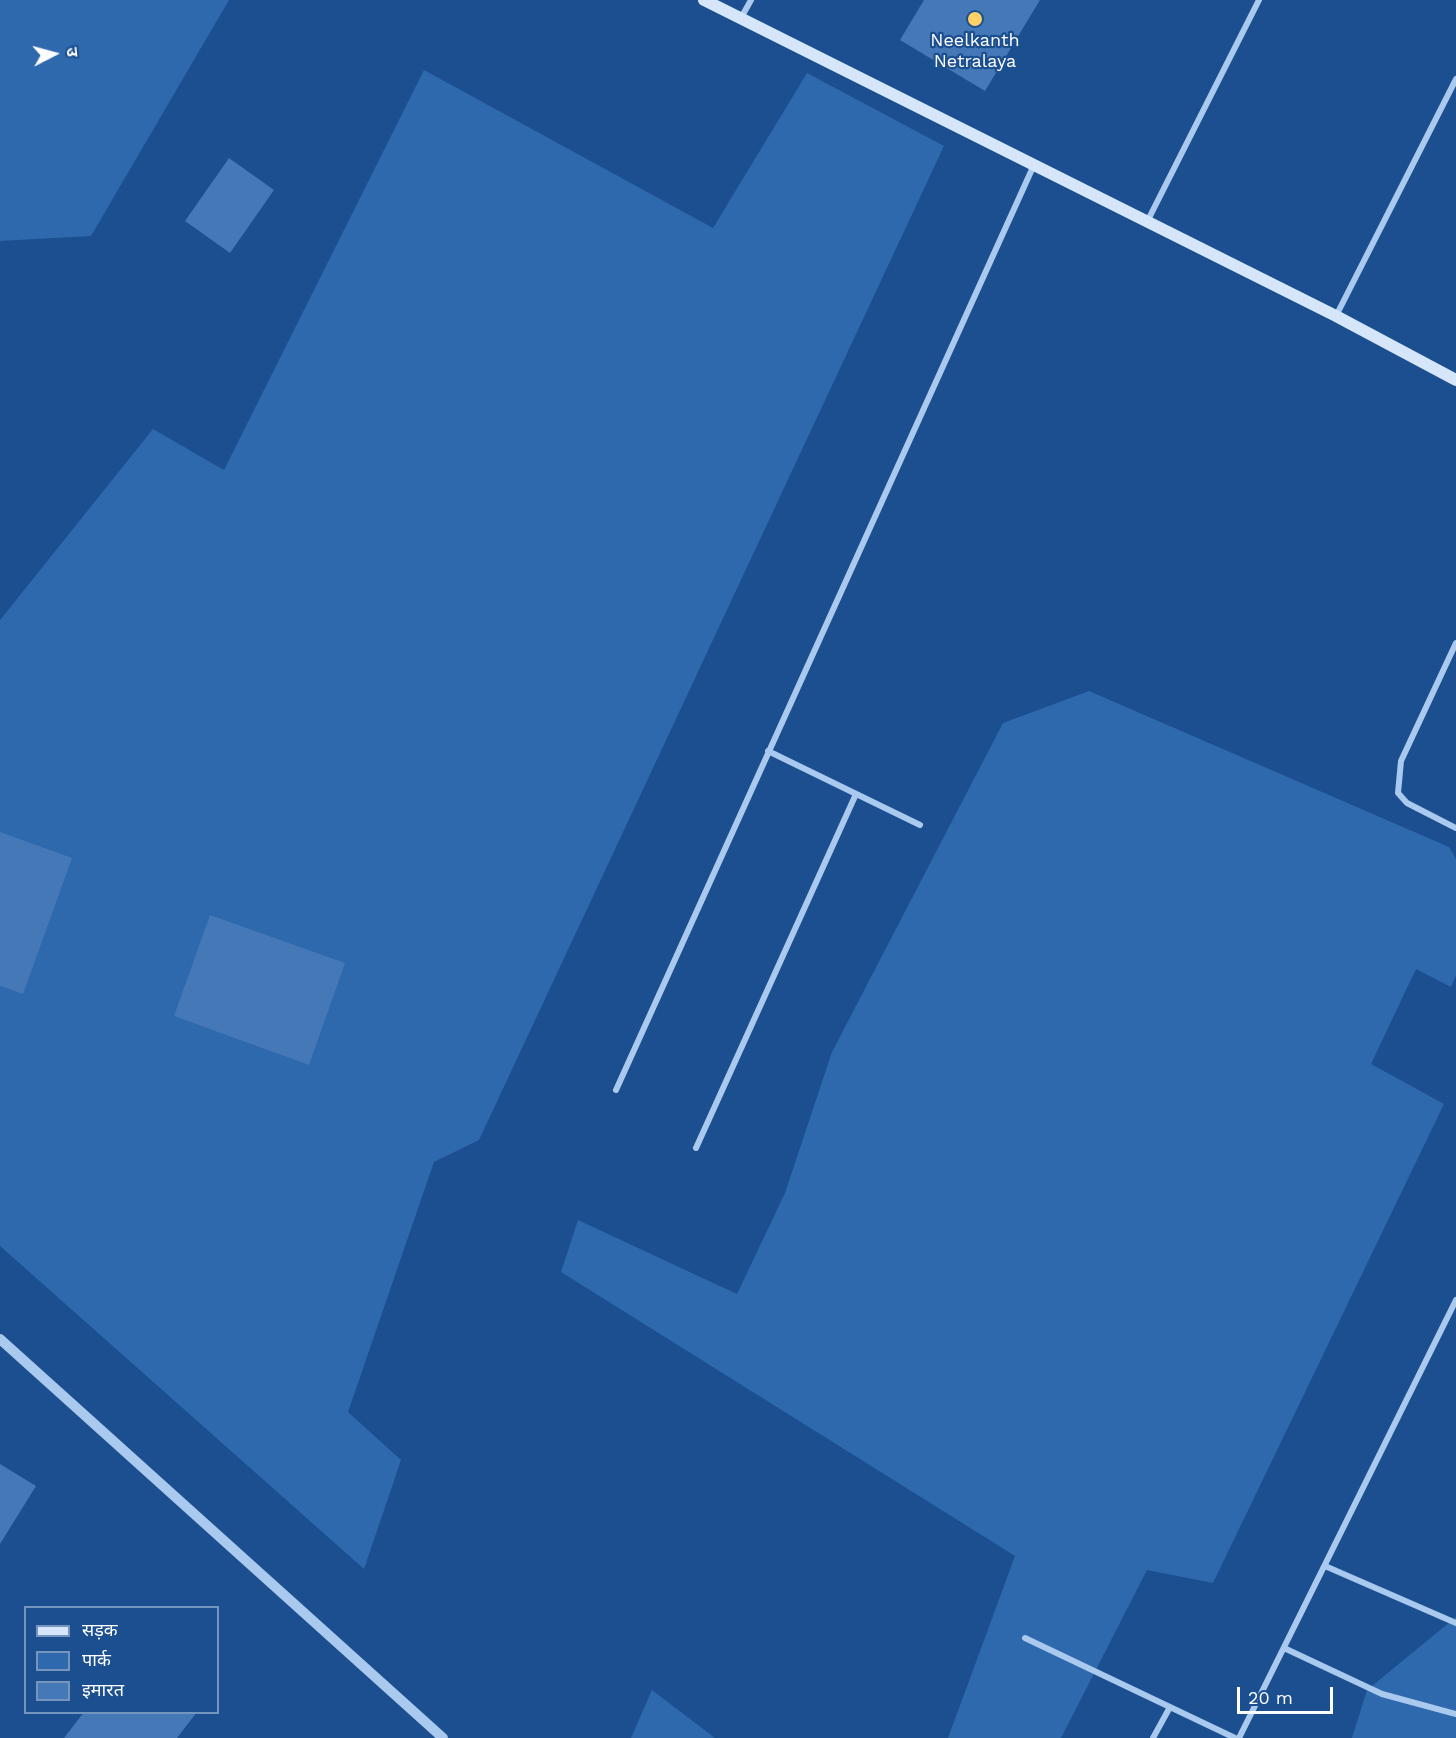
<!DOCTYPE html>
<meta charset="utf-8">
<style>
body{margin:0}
#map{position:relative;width:1456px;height:1738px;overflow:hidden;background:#1b4f8f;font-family:"Work Sans","Noto Sans Devanagari",sans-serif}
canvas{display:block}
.legend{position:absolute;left:24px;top:1606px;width:195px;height:108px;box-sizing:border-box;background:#1b4f8f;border:2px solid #7695bc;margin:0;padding:8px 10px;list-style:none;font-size:18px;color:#fff}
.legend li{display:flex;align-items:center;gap:12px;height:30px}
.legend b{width:30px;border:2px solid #7695bc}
.north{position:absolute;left:24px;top:24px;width:60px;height:60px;-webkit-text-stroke:4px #1b4f8f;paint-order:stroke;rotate:84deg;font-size:16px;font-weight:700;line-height:24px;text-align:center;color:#fff}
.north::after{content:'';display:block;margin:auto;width:21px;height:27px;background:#fff;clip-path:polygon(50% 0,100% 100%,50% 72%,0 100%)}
.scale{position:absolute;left:1237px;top:1687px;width:96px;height:27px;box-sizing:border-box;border:3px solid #fff;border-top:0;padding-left:8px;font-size:18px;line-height:21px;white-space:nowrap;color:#fff;-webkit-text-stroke:4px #1b4f8f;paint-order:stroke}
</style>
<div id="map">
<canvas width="1456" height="1738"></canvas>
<ul class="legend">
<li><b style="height:8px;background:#d6e6fa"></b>सड़क</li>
<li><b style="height:16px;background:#2e69ad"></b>पार्क</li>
<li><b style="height:16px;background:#4478b7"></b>इमारत</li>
</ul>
<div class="north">उ</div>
<div class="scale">20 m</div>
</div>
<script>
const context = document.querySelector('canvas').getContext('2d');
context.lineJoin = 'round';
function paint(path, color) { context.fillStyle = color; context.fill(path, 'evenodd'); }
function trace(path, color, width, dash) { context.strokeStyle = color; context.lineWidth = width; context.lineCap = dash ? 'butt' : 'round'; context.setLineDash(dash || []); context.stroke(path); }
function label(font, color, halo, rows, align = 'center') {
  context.font = font + ' "Work Sans",sans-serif'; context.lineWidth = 4.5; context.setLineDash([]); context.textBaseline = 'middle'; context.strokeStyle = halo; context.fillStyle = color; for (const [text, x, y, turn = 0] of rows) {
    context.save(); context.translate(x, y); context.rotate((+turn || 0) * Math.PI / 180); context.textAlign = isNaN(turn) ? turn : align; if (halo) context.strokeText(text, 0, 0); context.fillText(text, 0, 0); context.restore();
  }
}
paint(new Path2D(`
 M 0,0 L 229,0 L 91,236 L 0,241 Z
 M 424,70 L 713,228 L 807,73 L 944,146 L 479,1140 L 434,1162 L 348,1412 L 401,1460 L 364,1569 L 0,1246 L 0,620 L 153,429 L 224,470 Z
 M 1089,691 L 1449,847 L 1456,859 L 1456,975 L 1451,987 L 1416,969 L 1371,1064 L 1444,1104 L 1213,1583 L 1147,1570 L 1061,1738 L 948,1738 L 1015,1556 L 561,1272 L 578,1220 L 737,1294 L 785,1193 L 832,1052 L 1003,723 Z
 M 1456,1617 L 1456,1738 L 1352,1738 L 1367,1690 Z
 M 652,1690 L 715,1738 L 631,1738 Z`), '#2e69ad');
paint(new Path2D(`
 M 924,0 L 1040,0 L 985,91 L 900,40 Z
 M 229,158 L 274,190 L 230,253 L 185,221 Z
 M 0,832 L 72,858 L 23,994 L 0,986 Z
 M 210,915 L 345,963 L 309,1065 L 174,1016 Z
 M 0,1464 L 36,1486 L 0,1544 Z
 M 84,1712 L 197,1712 L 177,1738 L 64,1738 Z`), '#4478b7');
trace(new Path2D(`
 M 741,18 L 751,0
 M 1147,222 L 1259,0
 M 1336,316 L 1456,79
 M 1456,643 L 1401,761 L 1398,793 L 1407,803 L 1456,828
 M 768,751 L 920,825
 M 616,1090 L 1033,167
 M 696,1148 L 856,794
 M 1325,1566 L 1456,1623
 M 1025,1638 L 1235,1738
 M 1284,1648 L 1382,1694 L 1456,1714
 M 1153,1738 L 1170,1707
 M 1239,1738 L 1456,1300`), '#a9c9ee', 6);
trace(new Path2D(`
 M 0,1339 L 443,1738`), '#a9c9ee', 10);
trace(new Path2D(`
 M 704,0 L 1336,316 L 1456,380`), '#d6e6fa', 12);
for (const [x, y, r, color] of [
 [975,19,8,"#ffd166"]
]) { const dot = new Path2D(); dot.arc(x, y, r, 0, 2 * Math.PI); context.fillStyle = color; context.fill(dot); trace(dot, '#1b4f8f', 2); }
label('18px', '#fff', '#1b4f8f', [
 ["Neelkanth",975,41],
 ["Netralaya",975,62]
]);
</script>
